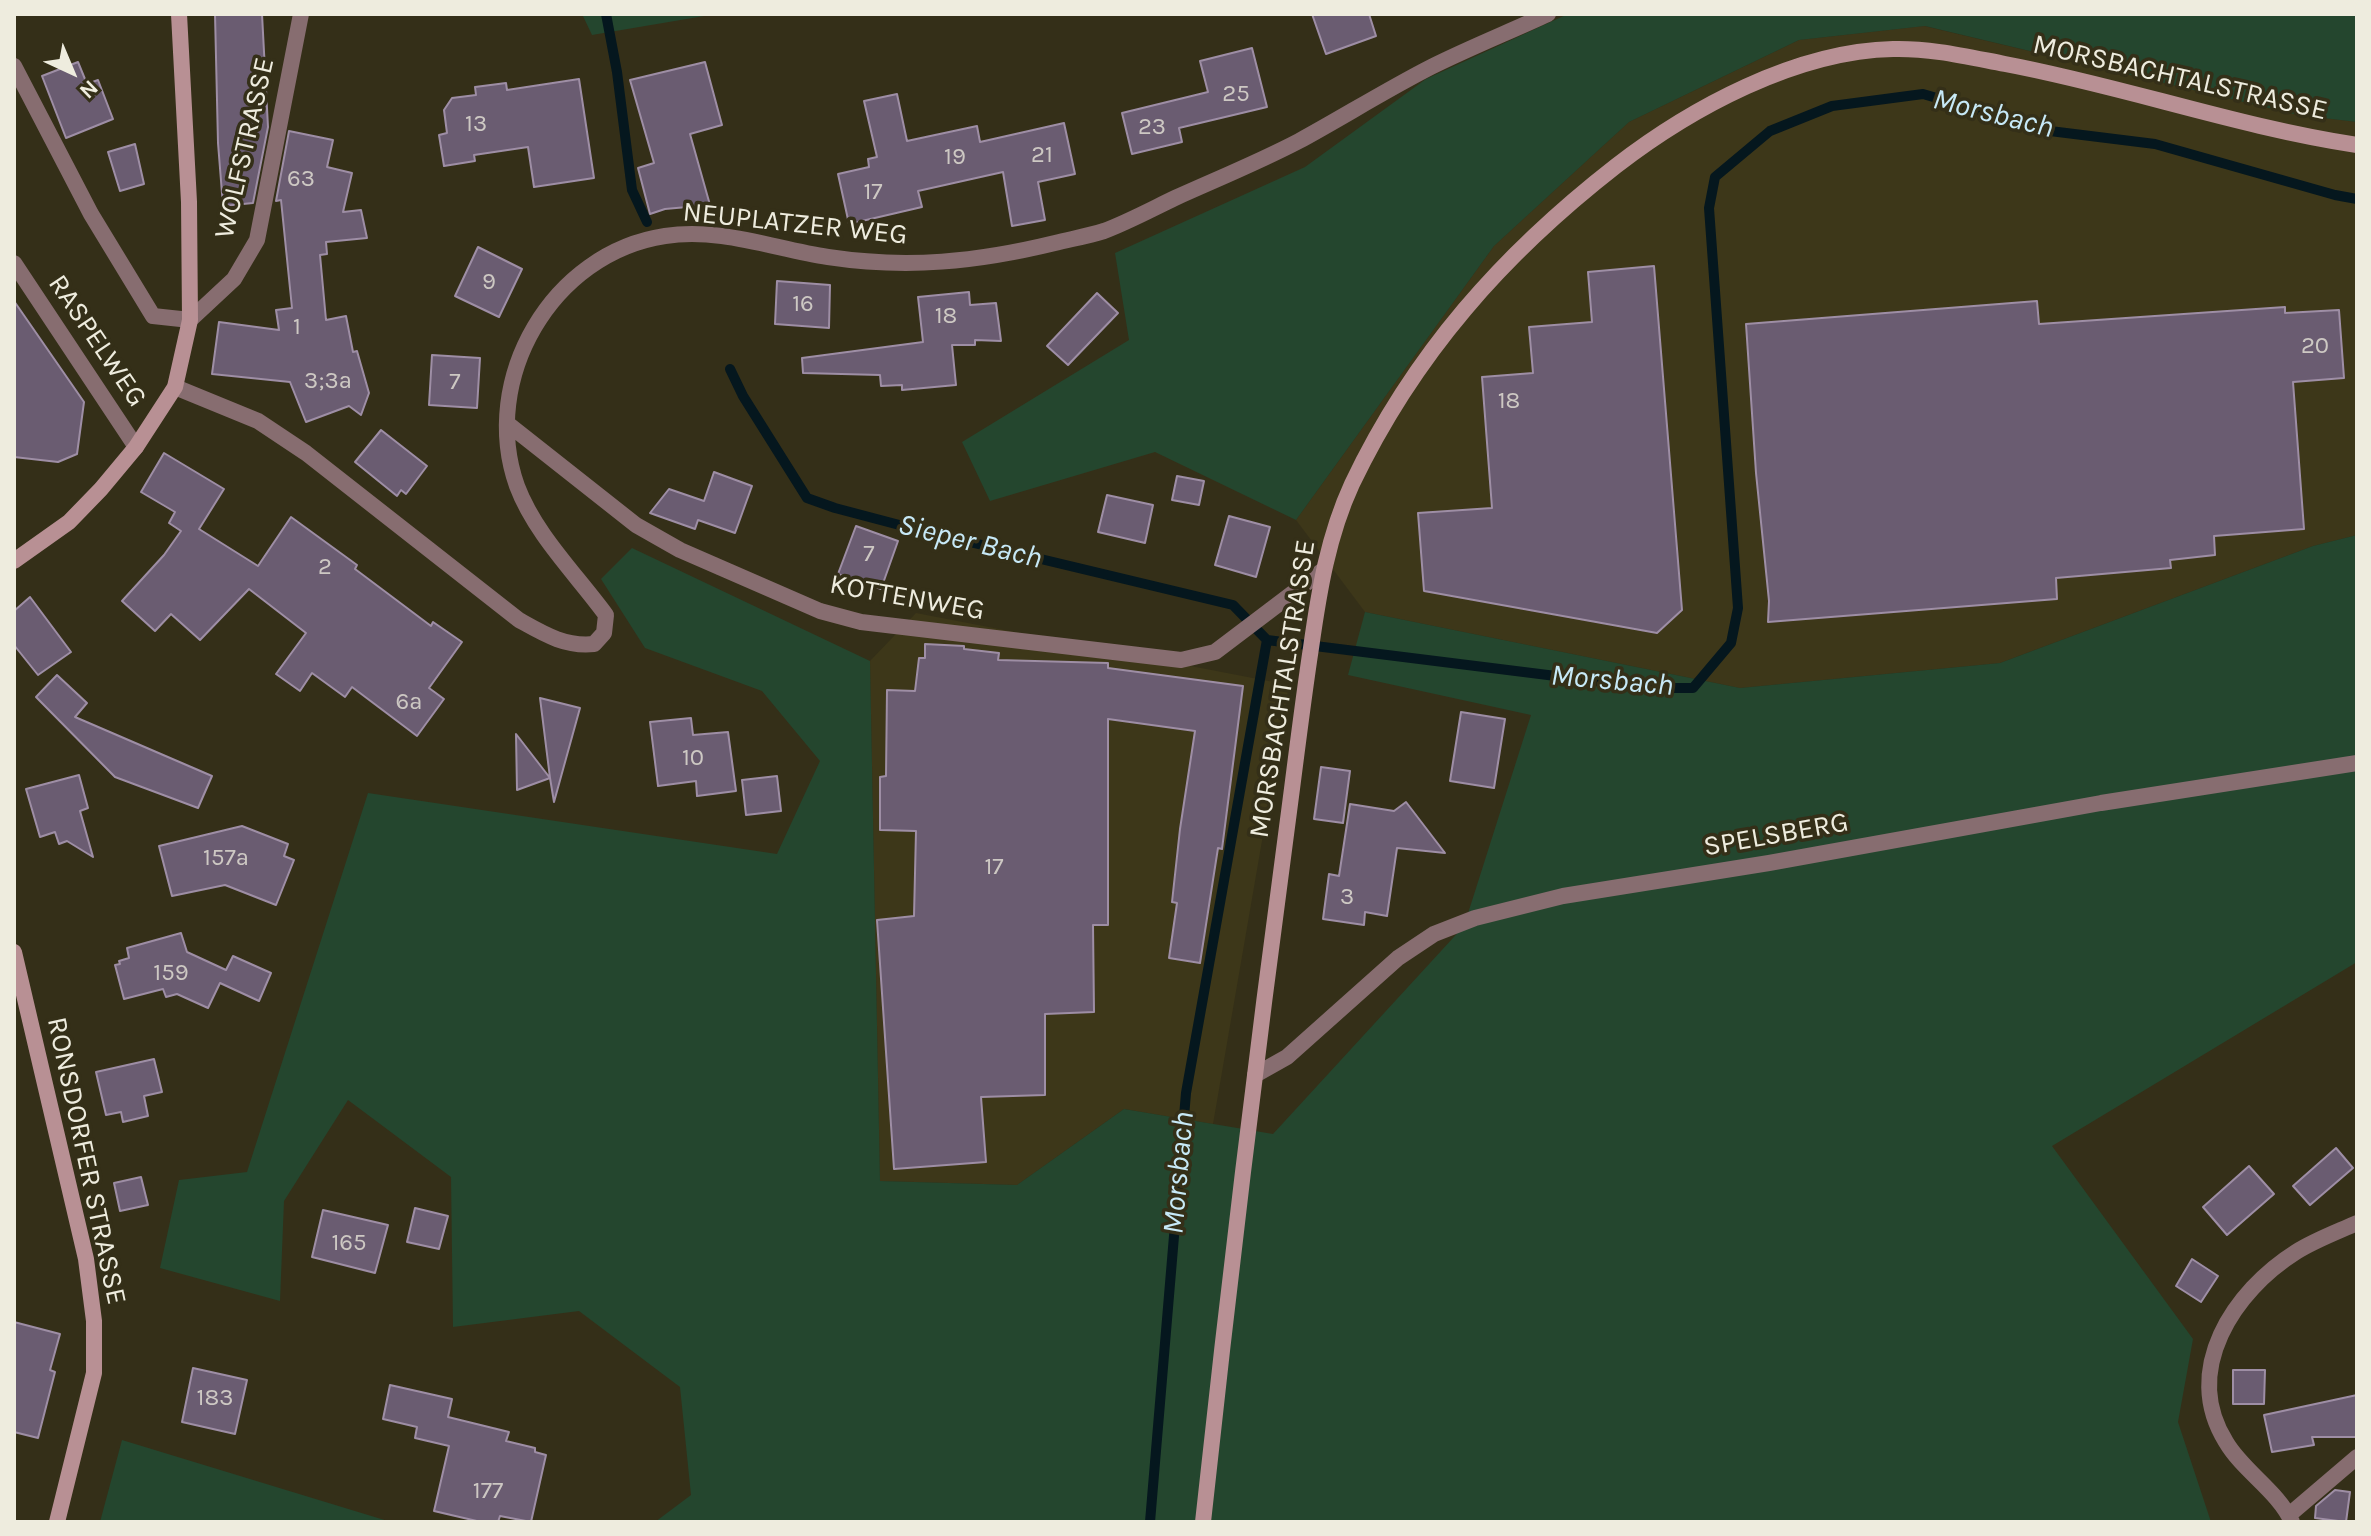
<!DOCTYPE html>
<style>
body{margin:0}
#map{position:relative;width:2371px;height:1536px;overflow:hidden;background:#342f18;font-family:Karla,sans-serif}
canvas{display:block}
.frame{position:absolute;inset:0;border:16px solid #eeecde;pointer-events:none}
.north{position:absolute;left:32px;top:32px;width:80px;height:80px;-webkit-text-stroke:6px #342f18;paint-order:stroke;rotate:136deg;font-size:22px;font-weight:700;line-height:32px;text-align:center;color:#eeecde}
.north::after{content:'';display:block;margin:auto;width:28px;height:36px;background:#eeecde;clip-path:polygon(50% 0,100% 100%,50% 72%,0 100%)}
</style>
<div id="map">
<canvas width="2371" height="1536"></canvas>
<div class="frame"></div>
<div class="north">N</div>
</div>
<script>
const context = document.querySelector('canvas').getContext('2d');
context.lineJoin = 'round';
function paint(path, color) { context.fillStyle = color; context.fill(path, 'evenodd'); }
function trace(path, color, width, dash) { context.strokeStyle = color; context.lineWidth = width; context.lineCap = dash ? 'butt' : 'round'; context.setLineDash(dash || []); context.stroke(path); }
function label(font, color, halo, rows, align = 'center') {
  context.font = font + ' Karla,sans-serif'; context.lineWidth = 7; context.setLineDash([]); context.textBaseline = 'middle'; context.strokeStyle = halo; context.fillStyle = color; for (const [text, x, y, turn = 0] of rows) {
    context.save(); context.translate(x, y); context.rotate((+turn || 0) * Math.PI / 180); context.textAlign = isNaN(turn) ? turn : align; if (halo) context.strokeText(text, 0, 0); context.fillText(text, 0, 0); context.restore();
  }
}
paint(new Path2D(`
 M 1924,26 L 2298,115 L 2357,122 L 2357,535 L 2313,546 L 2000,663 L 1740,688 L 1365,612 L 1296,520 L 1494,246 L 1629,122 L 1799,40 Z
 M 916,613 L 1289,685 L 1213,1124 L 1124,1109 L 1017,1185 L 880,1181 L 870,661 Z`), '#3d3719');
paint(new Path2D(`
 M 582,14 L 716,14 L 592,35 Z
 M 1568,14 L 2357,14 L 2357,122 L 2298,115 L 1925,26 L 1799,40 L 1629,122 L 1494,246 L 1296,520 L 1155,452 L 990,501 L 962,442 L 1129,340 L 1115,253 L 1305,167 L 1426,79 Z
 M 2357,535 L 2357,962 L 2052,1146 L 2193,1339 L 2178,1422 L 2211,1522 L 655,1522 L 691,1495 L 680,1387 L 579,1311 L 453,1327 L 451,1177 L 348,1100 L 284,1201 L 280,1301 L 160,1268 L 179,1180 L 247,1172 L 368,793 L 777,854 L 820,761 L 762,691 L 645,648 L 601,579 L 632,548 L 870,661 L 880,1181 L 1017,1185 L 1124,1109 L 1273,1134 L 1464,926 L 1531,715 L 1348,675 L 1365,612 L 1740,688 L 2000,663 L 2313,546 Z
 M 122,1440 L 391,1522 L 100,1522 Z`), '#24462e');
trace(new Path2D(`
 M 606,14 L 617,72 L 632,190 L 647,222
 M 730,369 L 743,396 L 807,498 L 835,508 L 907,527 L 1233,605 L 1267,640
 M 1150,1522 L 1186,1093 L 1267,640 L 1652,688 L 1693,688 L 1731,643 L 1738,608 L 1709,208 L 1715,177 L 1770,131 L 1832,106 L 1923,94 L 2050,131 L 2155,144 L 2335,195 L 2357,199`), '#05171e', 10);
const building = new Path2D(`
 M 215,14 L 262,14 L 268,127 L 253,203 L 223,206 L 218,143 Z
 M 1312,14 L 1369,14 L 1376,36 L 1326,54 Z
 M 1252,48 L 1267,107 L 1179,128 L 1182,142 L 1132,154 L 1122,113 L 1208,92 L 1200,61 Z
 M 78,62 L 87,84 L 98,80 L 113,119 L 66,138 L 42,76 Z
 M 705,62 L 722,125 L 690,134 L 710,205 L 665,209 L 650,214 L 638,168 L 654,163 L 630,80 Z
 M 579,79 L 594,178 L 534,187 L 528,147 L 474,155 L 475,161 L 444,166 L 439,135 L 447,133 L 444,110 L 452,98 L 476,95 L 475,87 L 506,83 L 507,90 Z
 M 897,94 L 907,141 L 977,126 L 980,142 L 1064,123 L 1075,174 L 1038,182 L 1045,220 L 1012,226 L 1003,172 L 918,191 L 922,207 L 849,224 L 838,174 L 869,167 L 868,159 L 877,157 L 864,101 Z
 M 289,131 L 333,140 L 327,167 L 352,173 L 343,212 L 361,210 L 367,238 L 326,242 L 327,254 L 320,255 L 326,320 L 346,316 L 353,352 L 357,351 L 369,393 L 361,415 L 349,406 L 306,422 L 290,382 L 212,374 L 219,322 L 279,330 L 276,310 L 292,308 L 281,200 L 276,201 Z
 M 135,144 L 144,184 L 120,191 L 108,152 Z
 M 478,247 L 522,269 L 499,317 L 455,296 Z
 M 1654,266 L 1682,610 L 1657,633 L 1424,591 L 1418,513 L 1492,508 L 1482,377 L 1533,373 L 1529,327 L 1592,322 L 1588,272 Z
 M 777,281 L 830,285 L 829,328 L 775,324 Z
 M 969,292 L 970,305 L 996,303 L 1001,341 L 975,340 L 975,345 L 952,345 L 956,385 L 902,390 L 902,385 L 881,386 L 880,375 L 803,373 L 802,358 L 923,342 L 918,297 Z
 M 1097,293 L 1118,313 L 1068,365 L 1047,346 Z
 M 14,301 L 84,402 L 77,454 L 58,462 L 14,457 Z
 M 2037,301 L 2039,324 L 2285,307 L 2285,313 L 2339,310 L 2344,378 L 2293,382 L 2304,529 L 2214,536 L 2215,555 L 2170,560 L 2171,568 L 2056,578 L 2057,599 L 1768,622 L 1769,601 L 1756,473 L 1746,324 Z
 M 432,355 L 480,358 L 477,408 L 429,405 Z
 M 381,430 L 427,466 L 406,494 L 401,490 L 397,496 L 355,462 Z
 M 164,453 L 224,489 L 199,529 L 258,566 L 291,517 L 357,565 L 355,569 L 431,626 L 433,622 L 462,642 L 429,688 L 444,699 L 417,736 L 352,687 L 345,697 L 312,673 L 300,691 L 276,674 L 306,633 L 249,589 L 200,640 L 171,614 L 155,631 L 122,601 L 164,555 L 181,531 L 169,523 L 175,512 L 141,492 Z
 M 714,472 L 752,486 L 735,533 L 698,520 L 695,529 L 650,513 L 669,489 L 704,501 Z
 M 1177,476 L 1204,481 L 1199,505 L 1172,500 Z
 M 1107,495 L 1153,505 L 1145,543 L 1098,532 Z
 M 1229,516 L 1270,527 L 1256,577 L 1215,565 Z
 M 856,526 L 898,541 L 881,589 L 838,574 Z
 M 30,597 L 71,652 L 38,675 L 14,645 L 14,611 Z
 M 925,644 L 964,646 L 964,649 L 999,653 L 998,660 L 1108,663 L 1108,668 L 1243,686 L 1222,849 L 1218,848 L 1200,963 L 1169,958 L 1177,903 L 1172,902 L 1180,829 L 1195,731 L 1108,719 L 1108,925 L 1093,925 L 1094,1012 L 1045,1014 L 1045,1095 L 981,1097 L 986,1162 L 894,1169 L 877,920 L 914,916 L 916,831 L 880,830 L 880,777 L 886,776 L 887,690 L 915,691 L 919,658 L 925,658 Z
 M 57,675 L 87,703 L 75,717 L 212,776 L 198,808 L 115,777 L 36,697 Z
 M 540,698 L 580,708 L 554,802 L 550,778 L 517,790 L 516,734 L 550,778 Z
 M 1461,712 L 1505,719 L 1494,788 L 1450,781 Z
 M 691,718 L 693,735 L 728,732 L 736,791 L 697,796 L 696,781 L 658,786 L 650,722 Z
 M 1321,767 L 1350,771 L 1343,823 L 1314,819 Z
 M 79,775 L 88,808 L 80,811 L 93,857 L 67,841 L 59,844 L 55,832 L 40,837 L 26,789 Z
 M 777,776 L 781,811 L 746,815 L 742,780 Z
 M 1406,802 L 1445,853 L 1397,848 L 1387,916 L 1365,912 L 1364,925 L 1323,919 L 1329,874 L 1339,876 L 1350,804 L 1394,811 Z
 M 242,826 L 288,844 L 284,856 L 294,860 L 276,905 L 225,885 L 172,896 L 159,846 Z
 M 181,933 L 187,952 L 226,970 L 233,956 L 271,973 L 259,1001 L 220,983 L 208,1008 L 177,994 L 166,997 L 163,989 L 124,999 L 115,965 L 120,964 L 119,961 L 129,958 L 127,948 Z
 M 154,1059 L 162,1092 L 144,1096 L 148,1116 L 123,1122 L 121,1112 L 106,1115 L 96,1072 Z
 M 2336,1148 L 2353,1168 L 2310,1205 L 2293,1186 Z
 M 2249,1166 L 2274,1194 L 2227,1235 L 2203,1207 Z
 M 141,1177 L 148,1205 L 120,1211 L 114,1183 Z
 M 415,1208 L 448,1216 L 439,1249 L 407,1242 Z
 M 323,1210 L 388,1225 L 375,1273 L 312,1257 Z
 M 2192,1259 L 2218,1276 L 2201,1302 L 2176,1286 Z
 M 14,1322 L 60,1334 L 50,1370 L 55,1372 L 38,1438 L 14,1432 Z
 M 193,1368 L 247,1380 L 235,1434 L 182,1422 Z
 M 2233,1370 L 2265,1370 L 2264,1404 L 2233,1404 Z
 M 390,1385 L 452,1399 L 448,1417 L 509,1432 L 506,1441 L 535,1448 L 535,1452 L 546,1455 L 531,1522 L 500,1516 L 498,1522 L 481,1522 L 434,1511 L 449,1446 L 415,1438 L 417,1427 L 383,1419 Z
 M 2357,1395 L 2357,1437 L 2312,1437 L 2314,1445 L 2272,1452 L 2264,1415 Z
 M 2335,1490 L 2350,1492 L 2346,1522 L 2315,1518 L 2316,1506 Z`);
paint(building, '#6a5c71');
trace(building, '#9e8ea5', 2);
trace(new Path2D(`
 M 14,66 L 91,214 L 153,316 L 190,320 L 234,279 L 257,240 L 301,14
 M 14,263 L 136,447
 M 175,387 L 258,421 L 306,453 L 519,620 C 544,634 565,647 594,644 L 604,633 L 606,615 C 576,574 535,534 517,486 C 479,379 552,253 665,236 C 719,227 775,249 828,257 C 907,269 977,262 1055,243 C 1071,239 1088,236 1104,231 C 1128,222 1152,209 1175,198 C 1217,179 1259,162 1299,141 C 1343,117 1386,90 1431,67 C 1469,48 1509,32 1548,14
 M 508,424 L 636,525 L 680,550 L 820,611 L 861,622 L 1181,660 L 1215,652 L 1322,571
 M 1255,1075 L 1287,1057 L 1398,958 L 1434,934 L 1475,918 L 1563,896 L 1769,863 L 2101,803 L 2357,763
 M 2289,1515 L 2357,1457
 M 2292,1522 C 2278,1491 2243,1471 2226,1442 C 2181,1370 2234,1291 2296,1252 C 2315,1240 2337,1232 2357,1223`), '#876d70', 16);
trace(new Path2D(`
 M 14,561 L 69,522 L 101,489 L 136,447 L 175,387 L 190,320 L 189,202 L 179,14
 M 14,952 L 86,1259 L 94,1321 L 94,1373 L 57,1522
 M 1203,1522 C 1228,1290 1256,1058 1287,827 C 1295,767 1302,707 1311,648 C 1319,591 1328,536 1352,484 C 1414,354 1503,254 1616,166 C 1691,108 1796,51 1893,49 C 1931,48 1968,57 2005,64 C 2123,86 2238,127 2357,145`), '#b89094', 16);
label('24px', '#cdc8c3', null, [
 ["25",1236,94],
 ["13",476,124],
 ["23",1152,127],
 ["21",1042,155],
 ["19",955,157],
 ["63",301,179],
 ["17",873,192],
 ["9",489,282],
 ["16",803,304],
 ["18",946,316],
 ["1",297,327],
 ["20",2315,346],
 ["3;3a",328,381],
 ["7",455,382],
 ["18",1509,401],
 ["7",869,554],
 ["2",325,567],
 ["6a",409,702],
 ["10",693,758],
 ["157a",226,858],
 ["17",994,867],
 ["3",1347,897],
 ["159",171,973],
 ["165",349,1243],
 ["183",215,1398],
 ["177",488,1491]
]);
label('28px', '#eeecde', '#342f18', [
 ["MORSBACHTALSTRASSE",2180,78,13],
 ["WOLFSTRASSE",245,148,-77],
 ["NEUPLATZER WEG",795,224,6],
 ["RASPELWEG",97,341,56],
 ["KOTTENWEG",907,598,10],
 ["MORSBACHTALSTRASSE",1283,689,-81],
 ["SPELSBERG",1776,835,-10],
 ["RONSDORFER STRASSE",86,1161,78]
]);
label('italic 30px', '#c7e9f7', '#342f18', [
 ["Morsbach",1993,114,14],
 ["Sieper Bach",970,542,14],
 ["Morsbach",1612,681,5],
 ["Morsbach",1179,1173,-85]
]);
</script>
